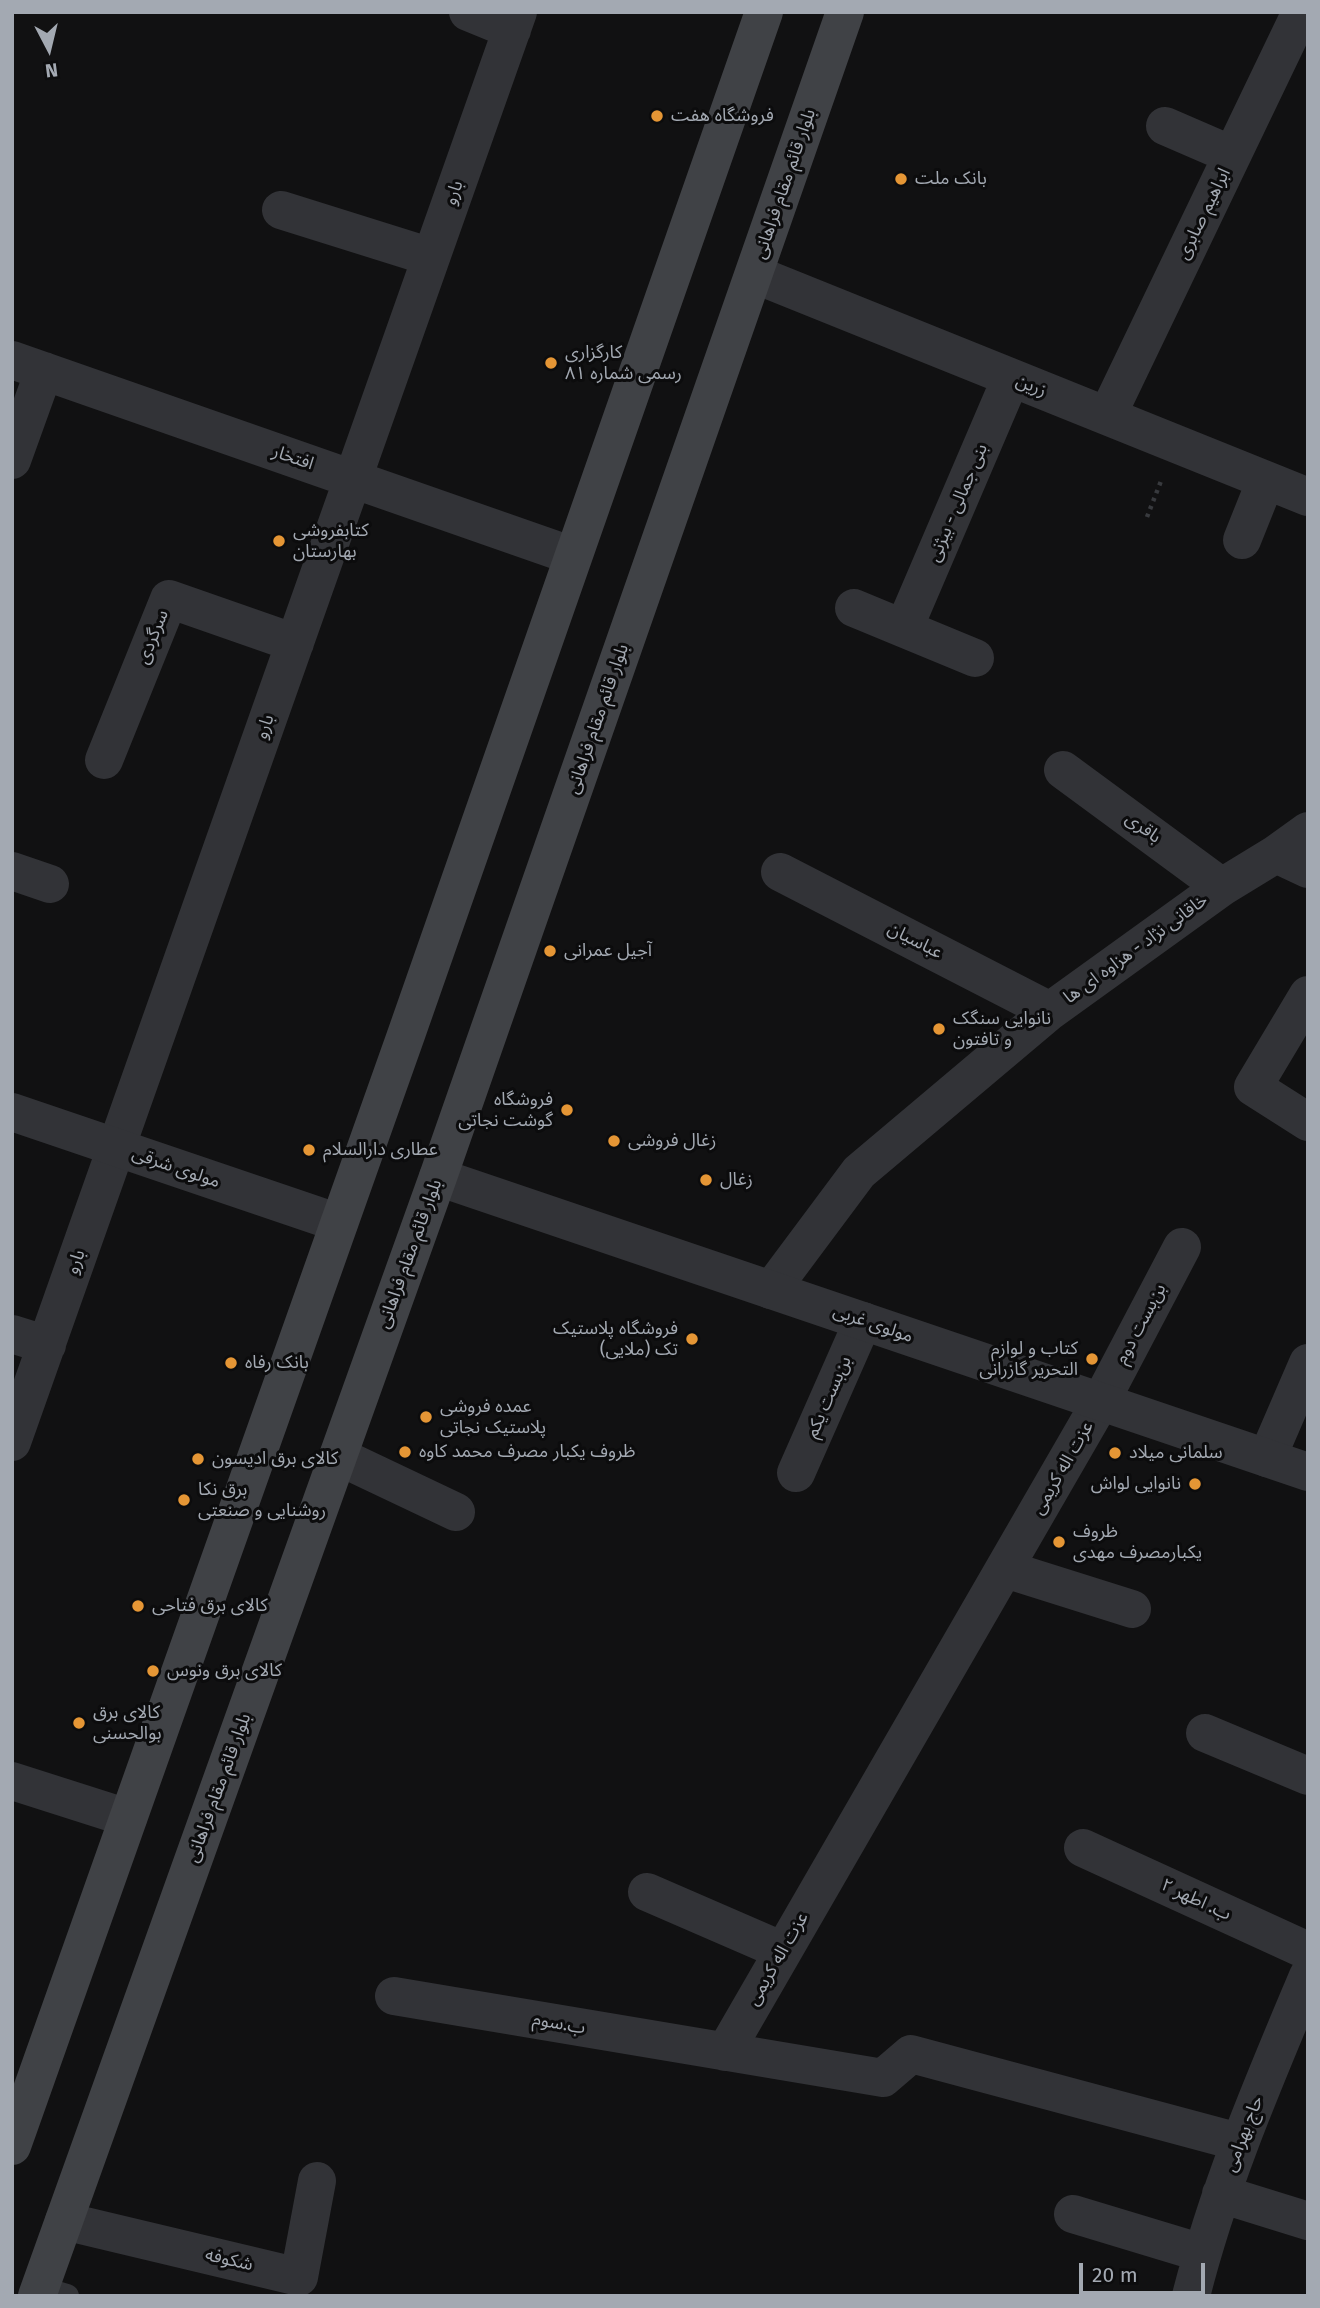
<!DOCTYPE html>
<meta charset="utf-8">
<style>
body{margin:0}
#map{position:relative;width:1320px;height:2308px;overflow:hidden;background:#111112;font-family:"Fira Sans",sans-serif}
canvas{display:block}
.frame{position:absolute;inset:0;border:14px solid #a3a9b2;pointer-events:none}
.north{position:absolute;left:14px;top:14px;width:70px;height:70px;-webkit-text-stroke:5px #0c0c0d;paint-order:stroke;rotate:173deg;font-size:19px;font-weight:700;line-height:28px;text-align:center;color:#a3a9b2}
.north::after{content:'';display:block;margin:auto;width:24px;height:32px;background:#a3a9b2;clip-path:polygon(50% 0,100% 100%,50% 72%,0 100%)}
.scale{position:absolute;left:1079px;top:2263px;width:126px;height:32px;box-sizing:border-box;border:4px solid #a3a9b2;border-top:0;padding-left:9px;font-size:21px;line-height:24px;white-space:nowrap;color:#a3a9b2;-webkit-text-stroke:5px #0c0c0d;paint-order:stroke}
</style>
<div id="map">
<canvas width="1320" height="2308"></canvas>
<div class="frame"></div>
<div class="north">N</div>
<div class="scale">20 m</div>
</div>
<script>
const context = document.querySelector('canvas').getContext('2d');
context.lineJoin = 'round';
function trace(path, color, width, dash) { context.strokeStyle = color; context.lineWidth = width; context.lineCap = dash ? 'butt' : 'round'; context.setLineDash(dash || []); context.stroke(path); }
function label(font, color, halo, rows, align = 'center') {
  context.font = font + ' "Fira Sans","Noto Sans Arabic",sans-serif'; context.lineWidth = 6; context.setLineDash([]); context.textBaseline = 'middle'; context.strokeStyle = halo; context.fillStyle = color; for (const [text, x, y, turn = 0] of rows) {
    context.save(); context.translate(x, y); context.rotate((+turn || 0) * Math.PI / 180); context.textAlign = isNaN(turn) ? turn : align; if (halo) context.strokeText(text, 0, 0); context.fillText(text, 0, 0); context.restore();
  }
}
trace(new Path2D(`
 M 1147,517 L 1161,481`), '#383a3e', 4.5, [3.5, 5]);
trace(new Path2D(`
 M 40,2288 L 67,2296`), '#323337', 24);
trace(new Path2D(`
 M 468,12 L 512,30
 M 1165,126 L 1232,155
 M 281,210 L 431,257
 M 754,274 L 1308,497
 M 12,360 L 573,556
 M 1107,416 L 1301,12
 M 12,460 L 44,371
 M 1242,540 L 1266,480
 M 854,608 L 975,658
 M 904,628 L 1011,378
 M 104,760 L 169,599 L 295,643
 M 1063,770 L 1222,887
 M 1276,854 L 1308,869
 M 12,871 L 50,884
 M 780,872 L 1050,1011
 M 1308,995 L 1253,1087 L 1308,1122
 M 771,1290 L 859,1172 L 1050,1011 L 1222,887 L 1276,854 L 1308,831
 M 12,1334 L 47,1345
 M 12,1442 L 518,12
 M 338,1456 L 456,1512
 M 1267,1458 L 1308,1363
 M 796,1473 L 863,1321
 M 1005,1569 L 1132,1609
 M 1205,1733 L 1308,1776
 M 12,1781 L 128,1818
 M 1083,1848 L 1308,1951
 M 647,1892 L 783,1951
 M 394,1996 L 883,2078 L 911,2054 L 1239,2142
 M 725,2052 L 1101,1401 L 1182,1247
 M 1221,2194 L 1308,2221
 M 1073,2214 L 1202,2253
 M 64,2221 L 299,2277 L 317,2181
 M 1191,2296 C 1219,2185 1264,2081 1308,1976`), '#323337', 38);
trace(new Path2D(`
 M 12,1112 L 339,1223
 M 438,1177 L 1308,1472`), '#323337', 38);
trace(new Path2D(`
 M 12,2146 L 406,1035 L 764,12
 M 37,2296 L 438,1177 L 845,12`), '#404246', 38);
for (const [x, y, r, color] of [
 [657,116,7,"#e59635"],
 [901,179,7,"#e59635"],
 [551,363,7,"#e59635"],
 [279,541,7,"#e59635"],
 [550,951,7,"#e59635"],
 [939,1029,7,"#e59635"],
 [567,1110,7,"#e59635"],
 [614,1141,7,"#e59635"],
 [309,1150,7,"#e59635"],
 [706,1180,7,"#e59635"],
 [692,1339,7,"#e59635"],
 [1092,1359,7,"#e59635"],
 [231,1363,7,"#e59635"],
 [426,1417,7,"#e59635"],
 [405,1452,7,"#e59635"],
 [1115,1453,7,"#e59635"],
 [198,1459,7,"#e59635"],
 [1195,1484,7,"#e59635"],
 [184,1500,7,"#e59635"],
 [1059,1542,7,"#e59635"],
 [138,1606,7,"#e59635"],
 [153,1671,7,"#e59635"],
 [79,1723,7,"#e59635"]
]) { const dot = new Path2D(); dot.arc(x, y, r, 0, 2 * Math.PI); context.fillStyle = color; context.fill(dot); trace(dot, '#0c0c0d', 2.5); }
label('18px', '#a3a9b2', '#0c0c0d', [
 ["فروشگاه هفت",671,116],
 ["بانک ملت",915,179],
 ["کارگزاری",565,353],
 ["رسمی شماره ۸۱",565,374],
 ["کتابفروشی",293,531],
 ["بهارستان",293,552],
 ["آجیل عمرانی",564,951],
 ["نانوایی سنگک",953,1019],
 ["و تافتون",953,1040],
 ["فروشگاه",553,1100,"right"],
 ["گوشت نجاتی",553,1121,"right"],
 ["زغال فروشی",628,1141],
 ["عطاری دارالسلام",323,1150],
 ["زغال",720,1180],
 ["فروشگاه پلاستیک",678,1329,"right"],
 ["تک (ملایی)",678,1350,"right"],
 ["کتاب و لوازم",1078,1349,"right"],
 ["التحریر گازرانی",1078,1370,"right"],
 ["بانک رفاه",245,1363],
 ["عمده فروشی",440,1407],
 ["پلاستیک نجاتی",440,1428],
 ["ظروف یکبار مصرف محمد کاوه",419,1452],
 ["سلمانی میلاد",1129,1453],
 ["کالای برق ادیسون",212,1459],
 ["نانوایی لواش",1181,1484,"right"],
 ["برق نکا",198,1490],
 ["روشنایی و صنعتی",198,1511],
 ["ظروف",1073,1532],
 ["یکبارمصرف مهدی",1073,1553],
 ["کالای برق فتاحی",152,1606],
 ["کالای برق ونوس",167,1671],
 ["کالای برق",93,1713],
 ["بوالحسنی",93,1734]
], 'left');
label('18px', '#a3a9b2', '#0c0c0d', [
 ["بلوار قائم مقام فراهانی",785,184,-71],
 ["بارو",454,193,-71],
 ["ابراهیم صابری",1204,214,-64],
 ["زرین",1031,386,22],
 ["افتخار",293,458,19],
 ["بنی جمالی - بیژنی",958,503,-67],
 ["سرگردی",153,637,-68],
 ["بلوار قائم مقام فراهانی",598,719,-71],
 ["بارو",265,727,-71],
 ["باقری",1143,828,36],
 ["عباسیان",915,941,27],
 ["خاقانی نژاد - هزاوه ای ها",1136,949,-36],
 ["مولوی شرقی",176,1168,19],
 ["بلوار قائم مقام فراهانی",410,1254,-70],
 ["بارو",76,1262,-70],
 ["مولوی غربی",873,1324,19],
 ["بن‌بست دوم",1141,1324,-62],
 ["بن‌بست یکم",829,1397,-66],
 ["عزت اله کریمی",1063,1468,-60],
 ["بلوار قائم مقام فراهانی",219,1788,-70],
 ["ب. اطهر ۲",1196,1900,25],
 ["عزت اله کریمی",778,1959,-60],
 ["ب.سوم",559,2024,10],
 ["حاج بهرامی",1244,2134,-69],
 ["شکوفه",229,2260,13]
]);
</script>
